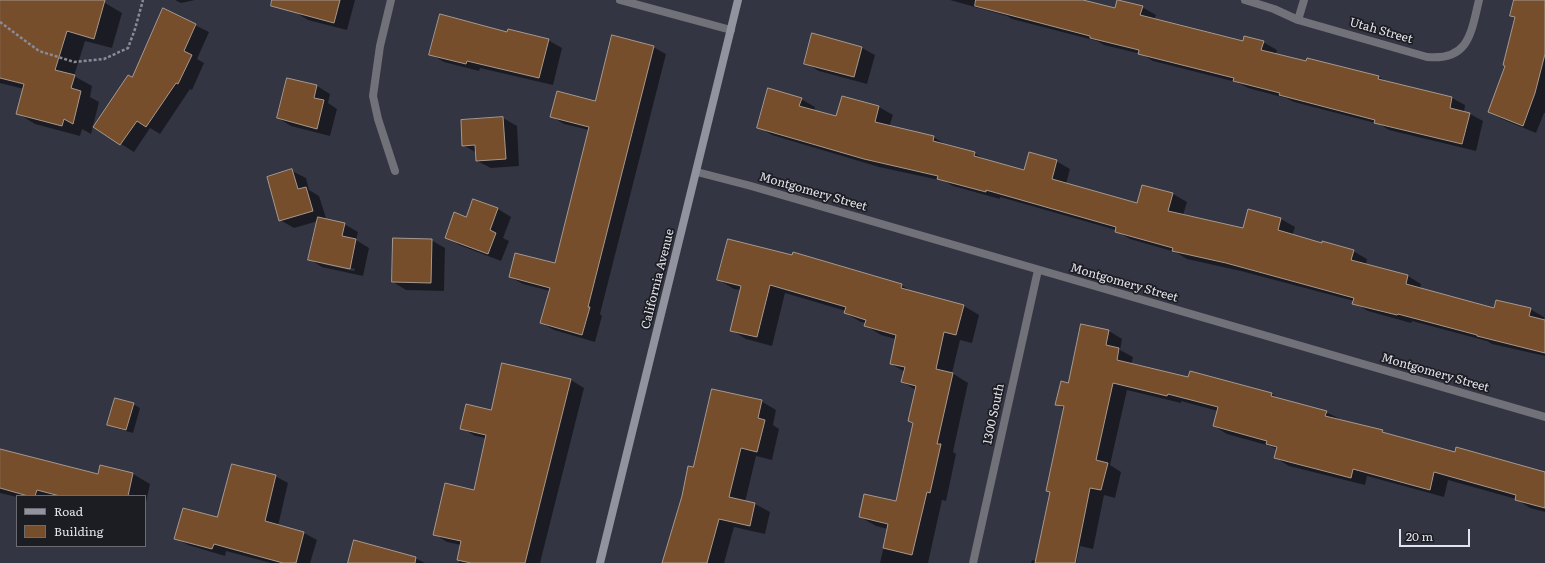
<!DOCTYPE html>
<style>
body{margin:0}
#map{position:relative;width:1545px;height:563px;overflow:hidden;background:#333542;font-family:Literata,serif}
canvas{display:block}
.legend{position:absolute;left:16px;top:495px;width:130px;height:52px;box-sizing:border-box;background:#1c1d23;border:1px solid #6b6c73;margin:0;padding:5px 7px;list-style:none;font-size:12px;color:#e2e3ec}
.legend li{display:flex;align-items:center;gap:8px;height:20px}
.legend b{width:20px;border:1px solid #6b6c73}
.scale{position:absolute;left:1399px;top:529px;width:71px;height:18px;box-sizing:border-box;border:2px solid #e2e3ec;border-top:0;padding-left:5px;font-size:12px;line-height:14px;white-space:nowrap;color:#e2e3ec;-webkit-text-stroke:3px #1c1d23;paint-order:stroke}
</style>
<div id="map">
<canvas width="1545" height="563"></canvas>
<ul class="legend">
<li><b style="height:5px;background:#91939e"></b>Road</li>
<li><b style="height:11px;background:#764e2c"></b>Building</li>
</ul>
<div class="scale">20 m</div>
</div>
<script>
const context = document.querySelector('canvas').getContext('2d');
context.lineJoin = 'round';
function paint(path, color) { context.fillStyle = color; context.fill(path, 'evenodd'); }
function trace(path, color, width, dash) { context.strokeStyle = color; context.lineWidth = width; context.lineCap = dash ? 'butt' : 'round'; context.setLineDash(dash || []); context.stroke(path); }
function label(font, color, halo, rows, align = 'center') {
  context.font = font + ' Literata,serif'; context.lineWidth = 3.5; context.setLineDash([]); context.textBaseline = 'middle'; context.strokeStyle = halo; context.fillStyle = color; for (const [text, x, y, turn = 0] of rows) {
    context.save(); context.translate(x, y); context.rotate((+turn || 0) * Math.PI / 180); context.textAlign = isNaN(turn) ? turn : align; if (halo) context.strokeText(text, 0, 0); context.fillText(text, 0, 0); context.restore();
  }
}
paint(new Path2D(`
 M 0,0 L 100,0 L 122,13 L 112,48 L 85,41 L 74,76 L 92,86 L 90,97 L 99,102 L 91,134 L 82,129 L 80,136 L 35,124 L 17,113 L 24,89 L 0,83 Z
 M 175,0 L 195,0 L 181,3 Z
 M 298,0 L 355,0 L 347,30 L 308,20 L 295,12 Z
 M 950,0 L 1085,0 L 1085,1 L 1116,9 L 1142,7 L 1156,15 L 1154,20 L 1244,42 L 1263,42 L 1277,50 L 1276,54 L 1379,77 L 1389,83 L 1452,98 L 1465,105 L 1464,112 L 1470,114 L 1483,121 L 1476,151 L 1389,130 L 1379,124 L 1294,102 L 1286,98 L 1248,88 L 1236,82 L 1153,61 L 1141,54 L 1104,45 L 1097,41 L 1012,19 L 1007,16 Z
 M 1515,0 L 1545,0 L 1545,113 L 1544,113 L 1536,133 L 1502,119 L 1489,112 L 1506,66 L 1515,18 L 1511,15 Z
 M 164,10 L 209,32 L 197,59 L 204,63 L 192,90 L 190,89 L 160,134 L 150,128 L 134,152 L 121,144 L 132,79 Z
 M 508,33 L 548,40 L 562,48 L 553,85 L 480,68 L 479,71 L 444,62 L 430,54 Z
 M 653,47 L 666,54 L 600,314 L 602,316 L 595,342 L 554,330 L 541,323 L 550,291 L 523,284 L 510,277 L 556,265 L 589,130 L 564,124 L 551,116 L 596,103 Z
 M 862,48 L 875,55 L 867,84 L 819,71 L 805,63 Z
 M 317,86 L 330,94 L 328,103 L 337,109 L 330,136 L 291,126 L 278,118 Z
 M 843,97 L 879,107 L 893,115 L 889,127 L 933,137 L 947,145 L 974,153 L 989,162 L 1025,171 L 1056,161 L 1070,169 L 1066,184 L 1138,204 L 1173,194 L 1187,202 L 1183,215 L 1244,229 L 1249,210 L 1281,219 L 1295,227 L 1292,236 L 1323,244 L 1353,251 L 1367,259 L 1366,265 L 1408,276 L 1421,284 L 1420,289 L 1495,309 L 1530,309 L 1544,317 L 1545,356 L 1492,344 L 1487,341 L 1412,321 L 1411,323 L 1368,311 L 1354,303 L 1354,301 L 1241,271 L 1187,259 L 1175,252 L 1130,239 L 1116,231 L 1116,230 L 1000,197 L 1000,199 L 953,186 L 944,181 L 879,167 L 772,135 L 758,127 L 801,99 L 815,107 L 814,111 L 837,117 Z
 M 503,118 L 517,126 L 519,166 L 491,168 L 477,161 L 477,153 L 463,145 L 462,121 Z
 M 292,171 L 306,178 L 309,190 L 319,196 L 326,218 L 322,219 L 344,224 L 358,232 L 356,240 L 369,248 L 363,276 L 322,267 L 309,259 L 318,221 L 294,228 L 280,220 ZM 322,262 L 355,269 L 354,271 L 322,264 Z
 M 473,200 L 498,209 L 511,217 L 503,238 L 509,241 L 501,261 L 459,245 L 446,237 L 466,218 Z
 M 431,240 L 445,248 L 444,291 L 406,290 L 393,282 Z
 M 719,280 L 901,285 L 914,293 L 964,306 L 979,315 L 972,343 L 960,340 L 952,373 L 968,383 L 953,452 L 956,454 L 946,501 L 942,500 L 928,563 L 880,563 L 888,529 L 876,526 L 860,517 L 897,503 L 914,424 L 909,421 L 916,390 L 902,382 L 905,372 L 891,364 L 896,339 L 881,335 L 866,326 L 866,323 L 861,322 L 845,313 L 846,311 L 785,293 L 772,346 L 746,339 L 731,330 L 741,290 L 734,289 Z
 M 1109,331 L 1122,339 L 1120,350 L 1133,357 L 1131,365 L 1189,379 L 1190,372 L 1272,394 L 1281,400 L 1326,412 L 1340,419 L 1340,421 L 1382,431 L 1388,435 L 1455,453 L 1545,474 L 1545,512 L 1530,508 L 1516,499 L 1448,480 L 1444,497 L 1367,476 L 1365,485 L 1289,466 L 1276,458 L 1278,450 L 1270,446 L 1227,434 L 1214,426 L 1218,411 L 1181,401 L 1181,403 L 1127,390 L 1110,465 L 1121,472 L 1115,498 L 1104,495 L 1093,549 L 1080,546 L 1076,563 L 1031,563 L 1032,560 L 1036,561 L 1051,493 L 1047,491 L 1064,409 L 1057,404 L 1069,384 Z
 M 503,364 L 571,380 L 584,388 L 540,563 L 459,563 L 461,545 L 447,542 L 434,534 L 474,491 L 486,438 L 475,436 L 462,428 L 492,411 Z
 M 761,401 L 776,410 L 773,425 L 779,429 L 772,460 L 756,456 L 745,502 L 755,504 L 770,512 L 765,534 L 734,527 L 724,563 L 663,563 L 694,468 Z
 M 133,404 L 140,408 L 133,433 L 115,428 L 109,424 Z
 M 0,450 L 98,476 L 101,466 L 133,474 L 150,484 L 145,507 L 145,496 L 17,496 L 17,497 L 0,493 Z
 M 275,476 L 288,483 L 278,526 L 304,533 L 317,540 L 310,563 L 271,563 L 226,551 L 225,556 L 188,545 L 175,538 L 218,518 Z
 M 415,558 L 425,563 L 349,563 Z`), '#0007');
const building = new Path2D(`
 M 0,0 L 105,0 L 94,39 L 67,31 L 55,70 L 75,75 L 71,88 L 81,91 L 73,124 L 64,119 L 62,126 L 16,114 L 24,84 L 0,78 Z
 M 272,0 L 340,0 L 334,23 L 271,6 Z
 M 976,0 L 1083,0 L 1115,8 L 1117,0 L 1118,0 L 1143,6 L 1140,15 L 1243,41 L 1244,36 L 1264,41 L 1261,50 L 1306,61 L 1307,58 L 1379,76 L 1378,79 L 1452,97 L 1450,108 L 1470,113 L 1462,144 L 1374,123 L 1375,120 L 1279,95 L 1280,93 L 1233,81 L 1234,78 L 1138,54 L 1139,50 L 1090,38 L 1090,36 L 975,6 Z
 M 1514,0 L 1545,0 L 1545,54 L 1535,93 L 1523,126 L 1488,112 L 1505,66 L 1503,65 L 1515,17 L 1510,16 Z
 M 163,8 L 196,24 L 184,51 L 192,55 L 178,84 L 176,83 L 146,127 L 137,121 L 120,145 L 93,127 L 128,75 L 132,77 Z
 M 440,14 L 507,32 L 508,29 L 549,39 L 539,78 L 467,61 L 466,64 L 429,55 Z
 M 812,33 L 862,47 L 854,77 L 804,64 Z
 M 612,35 L 654,46 L 588,307 L 590,307 L 582,335 L 540,323 L 550,288 L 509,277 L 515,253 L 555,263 L 589,127 L 550,117 L 557,91 L 595,101 Z
 M 287,78 L 317,85 L 314,98 L 324,100 L 317,129 L 277,118 Z
 M 768,88 L 802,98 L 799,106 L 836,116 L 842,96 L 879,106 L 875,122 L 934,136 L 933,141 L 975,152 L 974,156 L 1024,170 L 1029,152 L 1057,160 L 1052,179 L 1137,203 L 1142,185 L 1173,193 L 1168,211 L 1243,228 L 1248,209 L 1281,218 L 1278,230 L 1322,243 L 1322,241 L 1354,250 L 1351,260 L 1408,275 L 1406,284 L 1494,308 L 1496,300 L 1531,308 L 1529,316 L 1545,320 L 1545,353 L 1477,336 L 1477,335 L 1398,314 L 1397,315 L 1352,304 L 1354,298 L 1226,263 L 1172,251 L 1173,248 L 1115,232 L 1116,227 L 986,190 L 986,192 L 937,179 L 938,176 L 864,159 L 757,128 Z
 M 503,117 L 506,159 L 476,161 L 475,145 L 462,146 L 461,120 Z
 M 292,169 L 298,189 L 306,187 L 313,211 L 279,221 L 267,177 Z
 M 473,199 L 498,208 L 490,230 L 496,233 L 488,254 L 445,238 L 454,212 L 466,217 Z
 M 318,217 L 345,223 L 342,236 L 356,239 L 350,269 L 308,260 Z
 M 393,238 L 432,239 L 431,283 L 392,282 Z
 M 728,239 L 792,255 L 793,252 L 902,284 L 901,288 L 964,305 L 956,335 L 944,332 L 936,369 L 953,373 L 937,444 L 941,444 L 930,493 L 927,492 L 912,555 L 883,548 L 888,524 L 859,517 L 864,494 L 896,501 L 913,423 L 908,421 L 916,386 L 901,382 L 905,367 L 890,364 L 896,335 L 864,326 L 866,320 L 844,313 L 846,307 L 770,285 L 757,337 L 730,331 L 741,286 L 717,280 Z
 M 1081,324 L 1109,330 L 1106,345 L 1119,348 L 1117,360 L 1188,377 L 1190,371 L 1272,393 L 1271,396 L 1327,411 L 1325,416 L 1383,430 L 1382,432 L 1455,452 L 1456,447 L 1545,472 L 1545,508 L 1515,500 L 1516,495 L 1434,472 L 1430,490 L 1353,469 L 1351,478 L 1274,458 L 1277,447 L 1266,444 L 1267,441 L 1213,426 L 1218,407 L 1168,394 L 1167,396 L 1113,383 L 1096,460 L 1108,463 L 1101,490 L 1090,488 L 1075,563 L 1035,563 L 1050,492 L 1046,491 L 1064,406 L 1055,405 L 1061,381 L 1068,383 Z
 M 502,363 L 571,379 L 525,563 L 471,563 L 457,560 L 461,541 L 433,535 L 445,483 L 474,490 L 486,435 L 460,429 L 466,404 L 491,410 Z
 M 712,389 L 762,400 L 758,418 L 765,420 L 757,452 L 741,448 L 729,497 L 755,503 L 750,526 L 719,519 L 707,563 L 662,563 L 682,496 L 688,466 L 693,467 Z
 M 115,398 L 134,403 L 126,430 L 107,425 Z
 M 0,449 L 98,474 L 100,465 L 133,473 L 128,496 L 60,496 L 37,490 L 35,496 L 28,496 L 0,488 Z
 M 232,464 L 276,475 L 265,521 L 304,532 L 296,563 L 283,563 L 214,544 L 212,549 L 174,539 L 183,508 L 217,517 Z
 M 354,540 L 416,557 L 415,563 L 348,563 Z`);
paint(building, '#764e2c');
trace(building, '#a7988d', 1);
trace(new Path2D(`
 M 0,22 L 39,51 L 74,62 L 104,59 L 128,48 L 135,29 L 143,0`), '#898b96', 2.5, [3, 2]);
trace(new Path2D(`
 M 391,0 L 380,46 L 373,96 L 378,119 L 395,171
 M 620,0 L 731,30
 M 1245,0 L 1274,9 L 1298,20 L 1427,57 C 1469,61 1471,33 1479,0
 M 1298,20 L 1304,0
 M 697,172 L 751,186 L 1545,417
 M 973,563 L 1038,270`), '#717279', 8);
trace(new Path2D(`
 M 600,563 L 738,0`), '#91939e', 8);
label('12px', '#e2e3ec', '#1c1d23', [
 ["Utah Street",1381,31,16],
 ["Montgomery Street",813,192,16],
 ["California Avenue",658,279,-76],
 ["Montgomery Street",1124,283,16],
 ["Montgomery Street",1435,373,16],
 ["1300 South",994,414,-78]
]);
</script>
